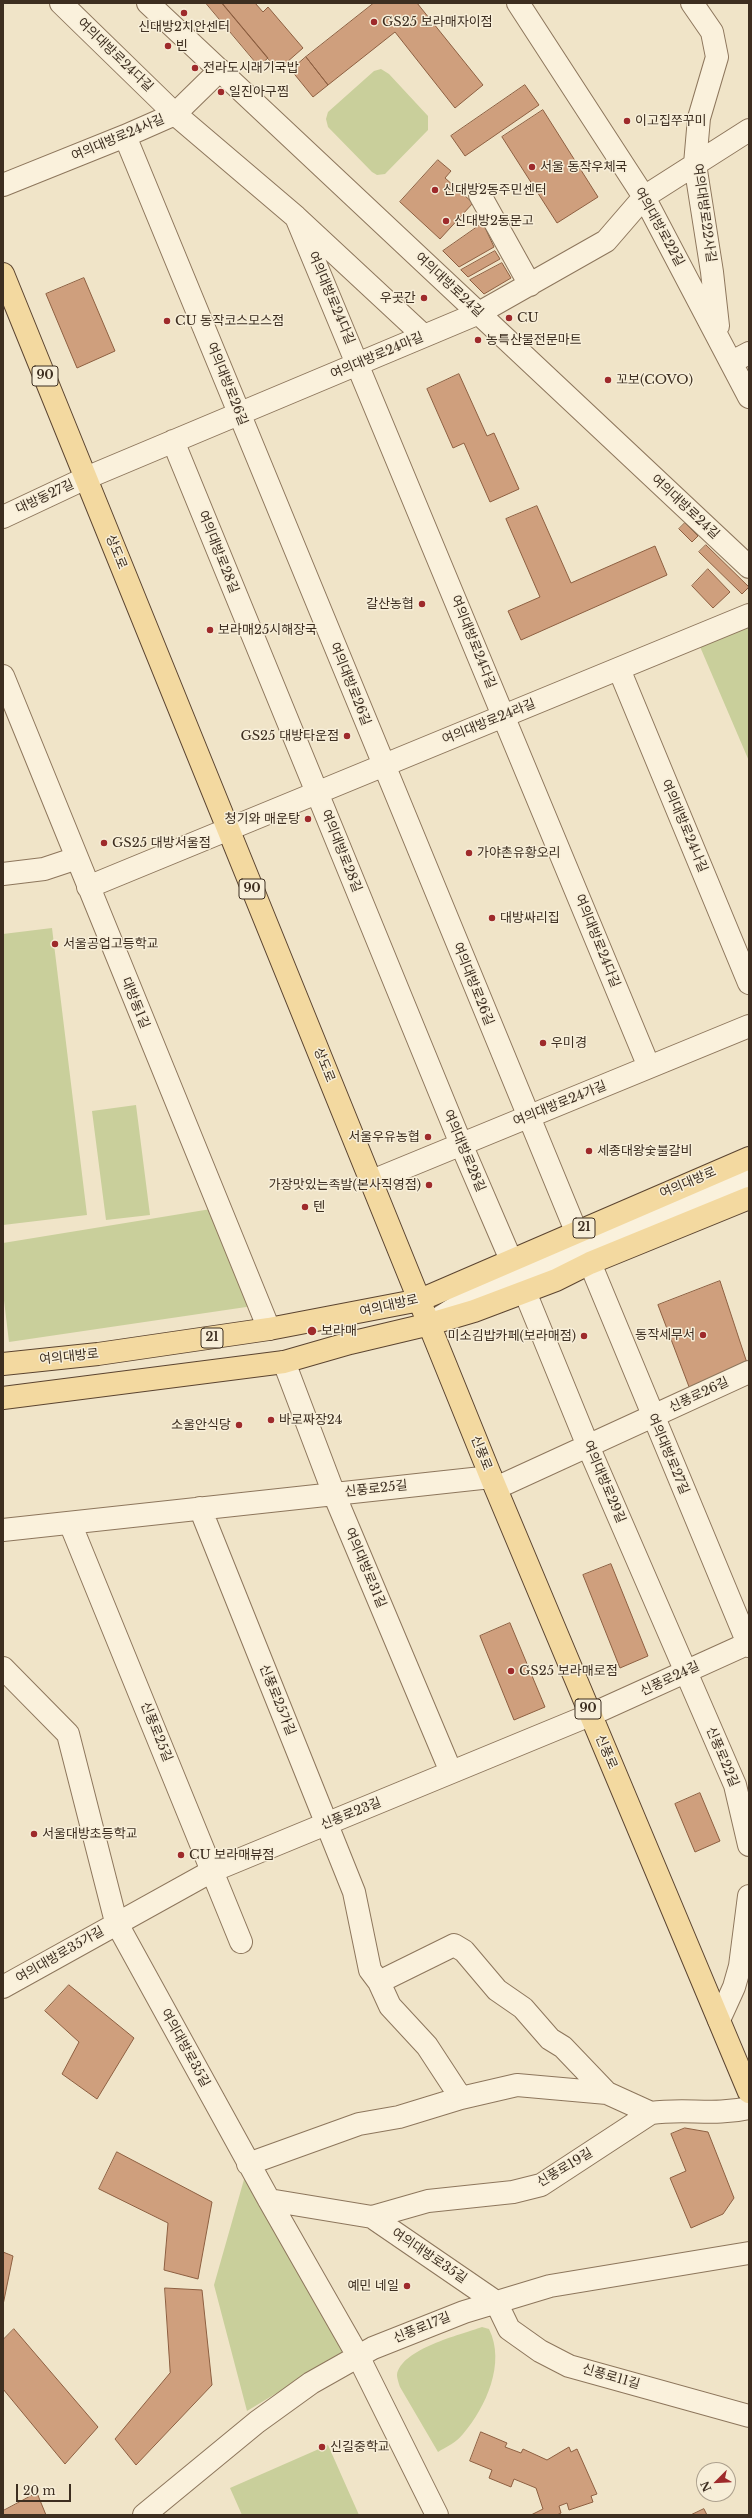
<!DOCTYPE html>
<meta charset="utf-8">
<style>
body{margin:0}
#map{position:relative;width:752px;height:2518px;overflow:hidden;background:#f0e4c8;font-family:"Libre Baskerville",serif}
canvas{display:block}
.frame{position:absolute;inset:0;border:4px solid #3d2e20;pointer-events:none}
.north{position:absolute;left:696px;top:2462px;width:40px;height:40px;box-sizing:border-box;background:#f7eed8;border:1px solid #ada18e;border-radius:50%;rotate:246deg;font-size:11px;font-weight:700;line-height:16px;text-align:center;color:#3d2e20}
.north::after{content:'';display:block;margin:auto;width:14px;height:18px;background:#9e2a2b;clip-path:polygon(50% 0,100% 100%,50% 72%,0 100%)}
.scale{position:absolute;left:16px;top:2484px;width:55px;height:18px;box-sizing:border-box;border:2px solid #3d2e20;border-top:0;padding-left:5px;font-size:12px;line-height:14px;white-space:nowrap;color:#3d2e20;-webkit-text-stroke:3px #f7eed8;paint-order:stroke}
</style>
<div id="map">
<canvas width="752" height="2518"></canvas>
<div class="frame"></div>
<div class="north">N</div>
<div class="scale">20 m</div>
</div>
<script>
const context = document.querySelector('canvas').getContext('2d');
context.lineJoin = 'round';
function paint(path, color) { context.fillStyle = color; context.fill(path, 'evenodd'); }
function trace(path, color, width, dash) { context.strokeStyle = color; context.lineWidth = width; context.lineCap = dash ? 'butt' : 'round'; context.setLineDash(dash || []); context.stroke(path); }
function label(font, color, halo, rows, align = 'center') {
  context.font = font + ' "Libre Baskerville","Noto Sans KR",serif'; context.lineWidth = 3; context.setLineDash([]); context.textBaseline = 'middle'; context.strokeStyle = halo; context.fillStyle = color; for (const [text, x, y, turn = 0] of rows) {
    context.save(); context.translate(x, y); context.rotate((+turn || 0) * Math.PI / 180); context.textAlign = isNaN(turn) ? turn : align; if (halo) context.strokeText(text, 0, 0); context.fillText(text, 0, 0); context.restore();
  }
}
paint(new Path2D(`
 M 381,69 L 389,74 L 428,116 L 428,130 L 385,174 L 377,175 L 372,172 L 328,127 L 326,119 L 328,112 L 374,71 Z
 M 749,619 L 749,761 L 698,642 Z
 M 52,928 L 87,1215 L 3,1225 L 3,934 Z
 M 136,1105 L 150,1215 L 106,1220 L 92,1111 Z
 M 211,1209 L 253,1306 L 9,1342 L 3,1292 L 3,1243 Z
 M 245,2176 L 346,2351 L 247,2411 L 214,2285 Z
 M 482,2327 L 489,2329 C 506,2363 486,2407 463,2434 C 457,2442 446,2447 438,2452 L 400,2387 C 399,2384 397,2378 397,2375 C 401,2349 460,2335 482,2327 Z
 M 328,2445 L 359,2515 L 242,2515 L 230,2488 Z`), '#c9cf9b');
const building = new Path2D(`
 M 206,3 L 222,3 L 268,58 L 259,66 Z
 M 222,3 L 255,3 L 263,12 L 268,7 L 303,48 L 278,70 Z
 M 374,3 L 417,3 L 483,85 L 455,108 L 395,32 L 328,85 L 306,57 Z
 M 306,57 L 328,85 L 313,97 L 291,70 Z
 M 525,85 L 539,105 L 465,156 L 451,136 Z
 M 543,110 L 598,197 L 557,223 L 502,137 Z
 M 438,160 L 451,171 L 445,178 L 473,203 L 440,239 L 400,202 Z
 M 483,223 L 494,247 L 459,267 L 443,251 Z
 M 495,251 L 500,259 L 468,277 L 461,270 Z
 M 502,263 L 511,278 L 484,294 L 470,280 Z
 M 84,278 L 115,351 L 77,368 L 46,294 Z
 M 459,374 L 487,436 L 494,433 L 519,489 L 490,502 L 464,443 L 453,448 L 427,389 Z
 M 537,506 L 571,583 L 655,546 L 667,575 L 521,640 L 508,611 L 540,597 L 506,519 Z
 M 685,523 L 698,536 L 692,542 L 679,529 Z
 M 706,545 L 749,587 L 742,594 L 699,552 Z
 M 708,569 L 730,592 L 713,608 L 692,586 Z
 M 720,1281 L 748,1366 L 691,1392 L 658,1305 Z
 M 611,1564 L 648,1656 L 620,1668 L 583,1575 Z
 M 510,1623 L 545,1707 L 514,1720 L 480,1636 Z
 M 700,1793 L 720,1841 L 695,1852 L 675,1804 Z
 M 69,1985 L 134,2038 L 97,2099 L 62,2074 L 79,2042 L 45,2011 Z
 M 685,2128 L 708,2132 L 734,2198 L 723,2214 L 691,2228 L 670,2178 L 686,2171 L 671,2134 Z
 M 117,2152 L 212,2202 L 198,2279 L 164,2270 L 168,2223 L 99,2189 Z
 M 3,2252 L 13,2256 L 3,2305 Z
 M 165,2288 L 202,2290 L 212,2385 L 136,2465 L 115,2439 L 170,2373 Z
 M 14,2329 L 98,2427 L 65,2464 L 3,2389 L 3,2340 Z
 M 481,2432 L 507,2443 L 505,2447 L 521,2453 L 523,2449 L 547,2460 L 569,2447 L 571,2452 L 577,2449 L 597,2494 L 591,2496 L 593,2502 L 569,2510 L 567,2503 L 559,2506 L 561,2513 L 557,2515 L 531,2515 L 543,2509 L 536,2488 L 514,2479 L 511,2487 L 489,2478 L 492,2470 L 470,2461 Z
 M 37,2493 L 46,2515 L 3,2515 L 3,2511 Z
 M 704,2509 L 707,2515 L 691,2515 Z`);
paint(building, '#cf9f7d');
trace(building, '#8d5f41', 1);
const minor = new Path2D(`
 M 61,3 L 175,114 L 296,217 L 424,336
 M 148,3 L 749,567
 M 518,3 L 644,197 L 749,397
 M 692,3 L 712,32 L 717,57 L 699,118 L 695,164 L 712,272 L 718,326
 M 125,136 L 576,1231
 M 3,185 L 125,136 L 175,114 L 220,70
 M 480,195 L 530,285
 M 296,217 L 649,1067
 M 732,362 L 749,353
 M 173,441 L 461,1144 L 511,1260
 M 3,517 L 86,478 L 479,313 L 606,241 L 644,197 L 749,130
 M 619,669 L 749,983
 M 3,676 L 269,1329
 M 3,874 L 44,869 L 77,858
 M 88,887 L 749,615
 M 372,1181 L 749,1026
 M 590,1263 L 749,1646
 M 525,1292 L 588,1446 L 735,1785 L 749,1845
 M 439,1318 L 496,1282 L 749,1180
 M 284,1362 L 334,1494 L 451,1772
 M 496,1488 L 749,1372
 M 200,1508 L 354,1892 L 370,1970 L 379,1982 L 390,2006 L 427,2046 L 461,2098
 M 70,1523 L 241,1942
 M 3,1530 L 491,1477
 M 3,1668 L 68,1734 L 116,1922 L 269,2200 L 358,2356 L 437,2515
 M 379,1982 L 454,1945 L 464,1951 L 497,1990 L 523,2008 L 550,2039 L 563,2047 L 607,2093 L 651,2113
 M 3,1987 L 212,1871 L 590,1715 L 749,1643
 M 719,2020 L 734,1987 L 740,1966 L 749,1896
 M 248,2164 L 359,2124 L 399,2117 L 461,2098 L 517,2085 L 607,2093
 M 269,2200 L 372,2217 L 496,2302 L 509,2329 L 540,2351 L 569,2366 L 749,2416
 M 372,2217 L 428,2201 L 513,2192 L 541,2185 L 651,2113 C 686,2108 714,2116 749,2108
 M 144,2515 L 257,2422 L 311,2383 L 373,2348 L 464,2312 L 550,2286 L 749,2253`);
const major = new Path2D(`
 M 3,274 L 491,1477 L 749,2092
 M 3,1364 L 98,1354 L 269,1329 L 420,1300 L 749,1158
 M 3,1398 L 284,1362 L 350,1343 L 430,1324 L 474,1311 L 556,1280 L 590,1263 L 749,1198`);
trace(minor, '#8d765c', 24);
trace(major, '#5b4430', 24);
trace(minor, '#faf1dc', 22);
trace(major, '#f3d9a0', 22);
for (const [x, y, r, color] of [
 [184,13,4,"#9e2a2b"],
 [374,22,4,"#9e2a2b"],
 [168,46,4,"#9e2a2b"],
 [195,68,4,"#9e2a2b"],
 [221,92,4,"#9e2a2b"],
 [627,121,4,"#9e2a2b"],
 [532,167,4,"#9e2a2b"],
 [435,190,4,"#9e2a2b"],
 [446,221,4,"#9e2a2b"],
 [424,298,4,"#9e2a2b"],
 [509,318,4,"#9e2a2b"],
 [167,321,4,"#9e2a2b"],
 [478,340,4,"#9e2a2b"],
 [608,380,4,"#9e2a2b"],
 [422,604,4,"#9e2a2b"],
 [210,630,4,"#9e2a2b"],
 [347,736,4,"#9e2a2b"],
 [308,819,4,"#9e2a2b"],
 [104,843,4,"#9e2a2b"],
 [469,853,4,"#9e2a2b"],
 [492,918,4,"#9e2a2b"],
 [55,944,4,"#9e2a2b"],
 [543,1043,4,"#9e2a2b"],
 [428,1137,4,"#9e2a2b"],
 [589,1151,4,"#9e2a2b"],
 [429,1185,4,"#9e2a2b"],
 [305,1207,4,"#9e2a2b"],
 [312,1331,5,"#9e2a2b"],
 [703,1335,4,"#9e2a2b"],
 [584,1336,4,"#9e2a2b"],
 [271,1420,4,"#9e2a2b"],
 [239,1425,4,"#9e2a2b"],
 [511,1671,4,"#9e2a2b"],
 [34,1834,4,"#9e2a2b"],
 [181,1855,4,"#9e2a2b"],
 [407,2286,4,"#9e2a2b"],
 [322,2447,4,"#9e2a2b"]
]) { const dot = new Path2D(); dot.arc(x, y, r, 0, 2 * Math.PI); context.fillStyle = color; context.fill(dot); trace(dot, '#f7eed8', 1.5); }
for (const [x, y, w] of [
 [45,376,26],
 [252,889,26],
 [584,1228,22],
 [212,1338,22],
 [588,1709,26]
]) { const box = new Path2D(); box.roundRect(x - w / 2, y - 10, w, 20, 3); context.fillStyle = '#f7eed8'; context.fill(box); trace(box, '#3d2e20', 1); }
label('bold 12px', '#3d2e20', null, [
 ["90",45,376],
 ["90",252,889],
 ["21",584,1228],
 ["21",212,1338],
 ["90",588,1709]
]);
label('13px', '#3d2e20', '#f7eed8', [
 ["GS25 보라매자이점",382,22],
 ["신대방2치안센터",184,27,"center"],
 ["빈",176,46],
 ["전라도시래기국밥",203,68],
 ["일진아구찜",229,92],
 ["이고집쭈꾸미",635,121],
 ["서울 동작우체국",540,167],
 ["신대방2동주민센터",443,190],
 ["신대방2동문고",454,221],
 ["우곳간",416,298,"right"],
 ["CU",517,318],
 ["CU 동작코스모스점",175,321],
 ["농특산물전문마트",486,340],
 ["꼬보(COVO)",616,380],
 ["갈산농협",414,604,"right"],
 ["보라매25시해장국",218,630],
 ["GS25 대방타운점",339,736,"right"],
 ["청기와 매운탕",300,819,"right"],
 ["GS25 대방서울점",112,843],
 ["가야촌유황오리",477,853],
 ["대방싸리집",500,918],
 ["서울공업고등학교",63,944],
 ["우미경",551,1043],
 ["서울우유농협",420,1137,"right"],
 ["세종대왕숯불갈비",597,1151],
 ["가장맛있는족발(본사직영점)",421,1185,"right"],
 ["텐",313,1207],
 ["보라매",321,1331],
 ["동작세무서",695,1335,"right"],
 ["미소김밥카페(보라매점)",576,1336,"right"],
 ["바로짜장24",279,1420],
 ["소울안식당",231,1425,"right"],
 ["GS25 보라매로점",519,1671],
 ["서울대방초등학교",42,1834],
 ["CU 보라매뷰점",189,1855],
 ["예민 네일",399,2286,"right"],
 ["신길중학교",330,2447]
], 'left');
label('13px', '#3d2e20', '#f7eed8', [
 ["여의대방로24다길",115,55,44],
 ["여의대방로24사길",118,138,-23],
 ["여의대방로22사길",704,213,82],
 ["여의대방로22길",659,227,61],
 ["여의대방로24길",449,285,43],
 ["여의대방로24다길",331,298,67],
 ["여의대방로24마길",377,356,-23],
 ["여의대방로26길",227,384,68],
 ["대방동27길",45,497,-25],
 ["여의대방로24길",685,507,43],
 ["상도로",116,552,68],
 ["여의대방로28길",218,552,68],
 ["여의대방로24다길",473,642,68],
 ["여의대방로26길",350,684,68],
 ["여의대방로24라길",489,722,-22],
 ["여의대방로24나길",684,826,67],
 ["여의대방로28길",341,851,68],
 ["여의대방로24다길",597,941,68],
 ["여의대방로26길",473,984,68],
 ["대방동1길",135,1003,68],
 ["상도로",324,1065,68],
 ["여의대방로24가길",560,1104,-22],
 ["여의대방로28길",464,1151,67],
 ["여의대방로",688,1183,-23],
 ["여의대방로",389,1306,-13],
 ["여의대방로",69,1357,-6],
 ["신풍로26길",699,1395,-25],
 ["신풍로",481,1453,68],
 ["여의대방로27길",668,1454,67],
 ["여의대방로29길",604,1482,67],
 ["신풍로25길",376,1489,-6],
 ["여의대방로31길",365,1568,67],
 ["신풍로24길",670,1679,-25],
 ["신풍로25가길",277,1700,68],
 ["신풍로25길",156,1732,68],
 ["신풍로",606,1752,67],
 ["신풍로22길",722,1757,67],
 ["신풍로23길",351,1814,-22],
 ["여의대방로35가길",60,1955,-30],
 ["여의대방로35길",185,2048,61],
 ["신풍로19길",565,2168,-31],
 ["여의대방로35길",429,2256,34],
 ["신풍로17길",422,2328,-22],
 ["신풍로11길",611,2377,16]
]);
</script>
